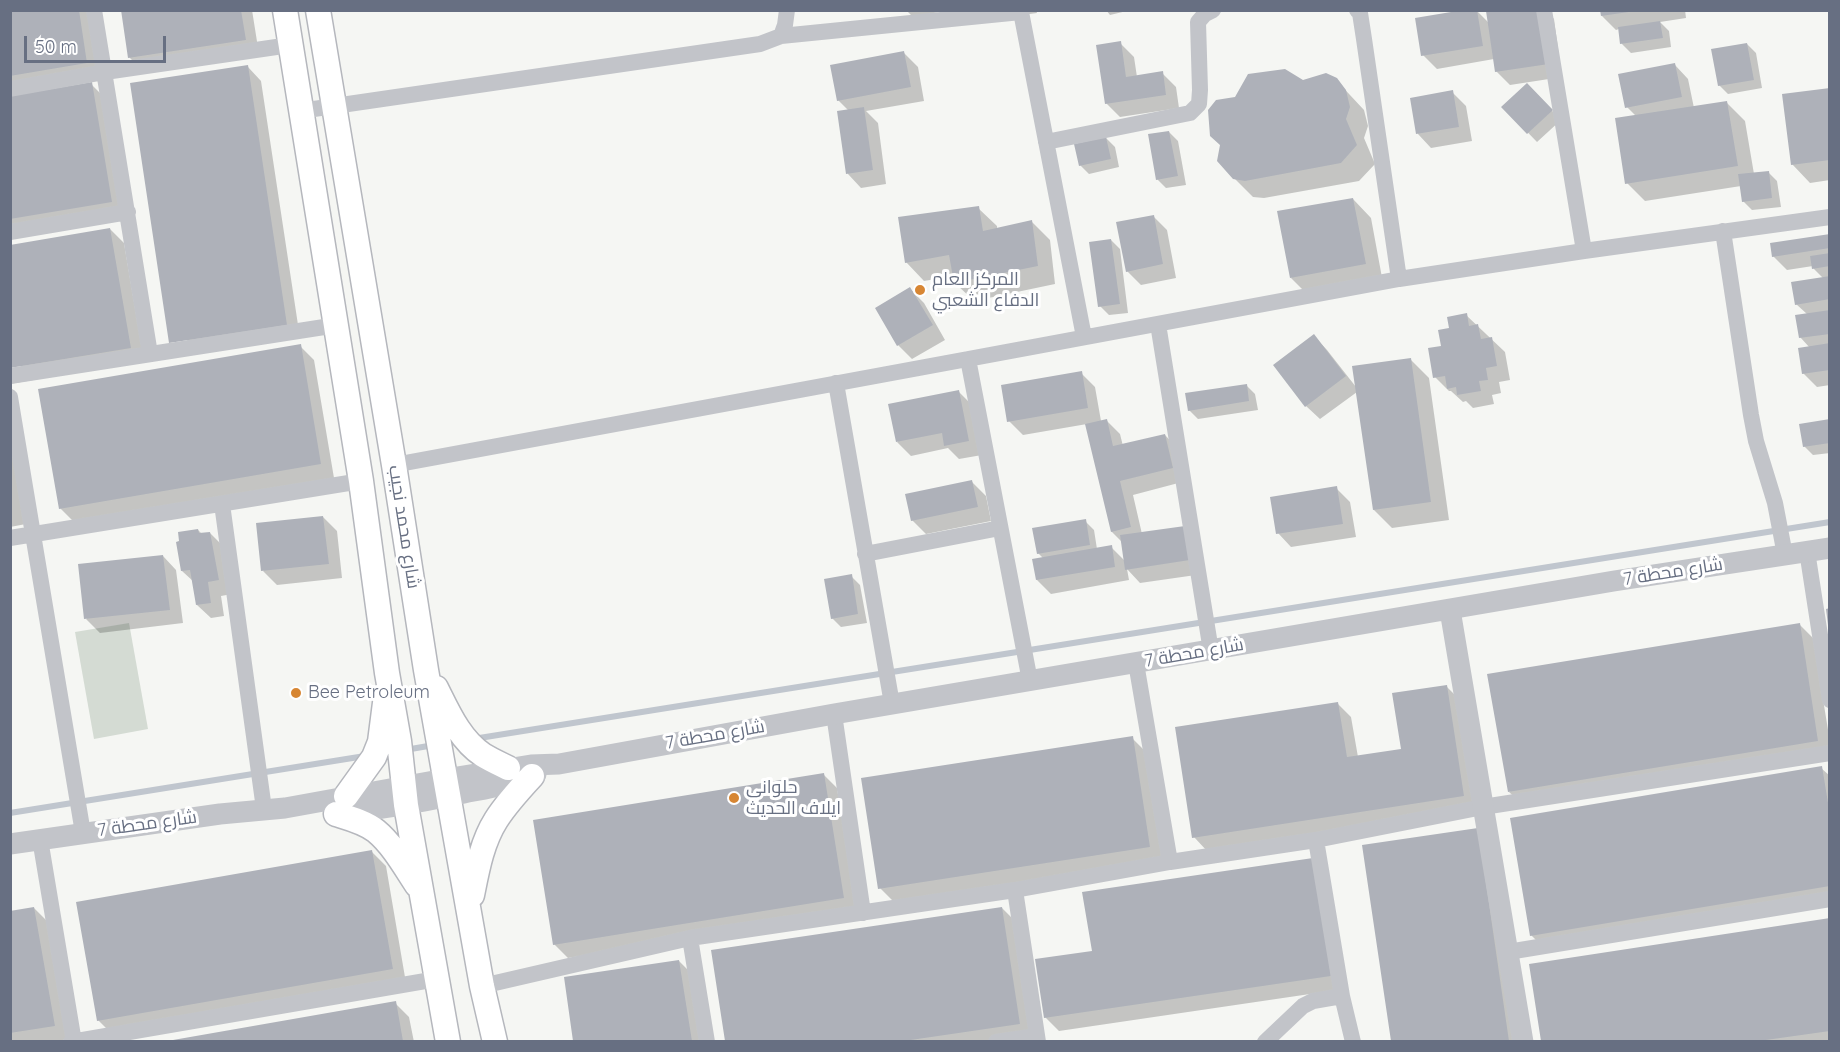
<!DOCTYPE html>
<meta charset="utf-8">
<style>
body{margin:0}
#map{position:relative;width:1840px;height:1052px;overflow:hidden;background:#f5f6f3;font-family:Quicksand,sans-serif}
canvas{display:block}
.frame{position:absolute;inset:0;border:12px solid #676f82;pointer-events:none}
.scale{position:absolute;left:24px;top:36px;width:142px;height:27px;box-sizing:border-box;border:3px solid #676f82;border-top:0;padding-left:8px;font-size:18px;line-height:21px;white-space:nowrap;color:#676f82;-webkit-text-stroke:4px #fff;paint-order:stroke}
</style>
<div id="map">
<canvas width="1840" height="1052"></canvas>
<div class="frame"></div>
<div class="scale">50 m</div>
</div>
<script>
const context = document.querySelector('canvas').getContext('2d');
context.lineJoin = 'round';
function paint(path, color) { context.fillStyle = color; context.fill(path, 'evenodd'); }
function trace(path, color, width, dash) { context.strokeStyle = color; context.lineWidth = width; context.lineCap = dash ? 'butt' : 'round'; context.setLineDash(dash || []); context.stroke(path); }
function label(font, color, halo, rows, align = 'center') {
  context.font = font + ' Quicksand,Cairo,sans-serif'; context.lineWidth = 6; context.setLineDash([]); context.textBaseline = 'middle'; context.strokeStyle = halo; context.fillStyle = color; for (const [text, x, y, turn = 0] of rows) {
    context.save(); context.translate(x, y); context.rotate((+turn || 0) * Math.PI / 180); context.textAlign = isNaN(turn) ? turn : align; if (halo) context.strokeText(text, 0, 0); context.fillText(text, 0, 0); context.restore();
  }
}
paint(new Path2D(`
 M 129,623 L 148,729 L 94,739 L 75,632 Z`), '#d4dbd3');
paint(new Path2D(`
 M 10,10 L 89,10 L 100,76 L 10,92 Z
 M 122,10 L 252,10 L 259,54 L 143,71 L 129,57 Z
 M 906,10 L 949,10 L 913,17 Z
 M 984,10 L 1036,10 L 1037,13 L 993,19 Z
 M 1106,10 L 1131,10 L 1110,15 Z
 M 1476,10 L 1489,23 L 1487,12 L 1501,10 L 1546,10 L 1554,19 L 1562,77 L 1510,85 L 1496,71 L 1494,59 L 1437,69 L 1423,55 Z
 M 1601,10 L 1685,10 L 1686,18 L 1660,22 L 1669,31 L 1671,47 L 1631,53 L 1622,44 L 1619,29 L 1616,30 L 1602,16 Z
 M 1120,43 L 1134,57 L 1137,77 L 1162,73 L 1176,87 L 1179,108 L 1120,117 L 1106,103 Z
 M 1747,44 L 1756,53 L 1762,88 L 1728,94 L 1719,85 Z
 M 904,53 L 918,67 L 924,101 L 866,111 L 878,123 L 886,184 L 861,188 L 848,174 L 849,111 L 838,100 Z
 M 1675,65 L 1688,79 L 1694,108 L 1727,103 L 1745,121 L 1754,174 L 1768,172 L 1777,181 L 1781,207 L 1752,210 L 1743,201 L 1741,186 L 1645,201 L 1627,183 L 1636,116 L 1627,107 Z
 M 248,67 L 261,81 L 300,338 L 184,356 Z
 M 1336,80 L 1364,110 L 1368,126 L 1364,138 L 1375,164 L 1359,181 L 1264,198 L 1253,197 L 1234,178 L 1236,98 Z
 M 91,84 L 105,98 L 125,215 L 10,235 L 10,97 Z
 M 1527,85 L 1561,120 L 1537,142 L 1503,107 Z
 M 1830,90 L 1830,180 L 1810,183 L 1792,164 Z
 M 1452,92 L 1466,106 L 1472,141 L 1431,148 L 1418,134 L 1411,99 Z
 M 1169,132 L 1178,141 L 1186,185 L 1166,188 L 1157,179 Z
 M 1106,138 L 1115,147 L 1119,167 L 1089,174 L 1080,165 Z
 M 1353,199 L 1371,218 L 1383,283 L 1309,296 L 1291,278 Z
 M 978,208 L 997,226 L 997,229 L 1032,222 L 1050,240 L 1055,284 L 974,301 L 955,283 L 954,276 L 924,281 L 906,262 Z
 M 1153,216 L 1167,230 L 1176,278 L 1141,285 L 1127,271 Z
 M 110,229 L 124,243 L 144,361 L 10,384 Z
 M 1830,235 L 1830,385 L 1817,387 L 1803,373 L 1810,348 L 1800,337 L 1807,314 L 1796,304 L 1823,278 L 1814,269 L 1813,266 L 1787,270 L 1773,256 Z
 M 1111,240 L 1120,249 L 1128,313 L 1109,315 L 1100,306 Z
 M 910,289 L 924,303 L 945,340 L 912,359 L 898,345 Z
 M 1466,315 L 1505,352 L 1510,380 L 1499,382 L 1501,393 L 1492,395 L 1494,404 L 1473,408 L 1466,401 L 1463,402 L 1451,391 L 1449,391 L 1435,377 L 1443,347 L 1450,329 Z
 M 1314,336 L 1327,350 L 1356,387 L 1410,359 L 1429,378 L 1449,520 L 1392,528 L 1374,510 L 1357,392 L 1320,419 L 1306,406 Z
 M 300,346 L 314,360 L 334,478 L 74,522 L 60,508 Z
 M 1081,373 L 1095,387 L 1101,421 L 1106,420 L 1120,434 L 1123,446 L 1165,435 L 1178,449 L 1186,481 L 1133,495 L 1142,534 L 1185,528 L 1203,574 L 1140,583 L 1127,569 L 1129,580 L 1051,594 L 1037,580 L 1034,560 L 1043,558 L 1038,553 L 1085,521 L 1094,530 L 1097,549 L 1111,547 L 1125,561 L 1122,542 L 1112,532 L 1087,424 L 1023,435 L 1009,421 Z
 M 1246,385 L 1255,394 L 1258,410 L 1198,419 L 1189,410 Z
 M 959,392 L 972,405 L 982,455 L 959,459 L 948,448 L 911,456 L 897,442 Z
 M 1830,420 L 1830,453 L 1813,455 L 1804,446 Z
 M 10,432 L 26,524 L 10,527 Z
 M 972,482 L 986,496 L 991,521 L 926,534 L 912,520 Z
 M 1336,488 L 1350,502 L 1356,537 L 1291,547 L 1278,533 Z
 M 323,517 L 337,531 L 342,578 L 277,585 L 263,571 Z
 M 198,530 L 202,534 L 210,533 L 224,547 L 232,594 L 221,596 L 224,616 L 211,618 L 197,605 L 194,582 L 182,571 Z
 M 163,556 L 176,570 L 183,623 L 100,633 L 86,619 Z
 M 851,576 L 860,585 L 867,623 L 841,627 L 832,618 Z
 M 1799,624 L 1813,638 L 1830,742 L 1830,755 L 1523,805 L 1509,792 Z
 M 1446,686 L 1460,700 L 1477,809 L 1207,851 L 1194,837 L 1337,703 L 1351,717 L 1358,757 L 1403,750 Z
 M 1132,738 L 1146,752 L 1163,861 L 894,902 L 880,888 Z
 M 1821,768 L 1830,776 L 1830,902 L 1545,949 L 1531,935 Z
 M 823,774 L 837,788 L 857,912 L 568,958 L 554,944 Z
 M 1477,829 L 1520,1042 L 1393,1042 L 1363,846 Z
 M 372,852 L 386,866 L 406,983 L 112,1034 L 98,1020 Z
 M 1312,860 L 1344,989 L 1059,1031 L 1045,1017 L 1094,952 Z
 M 34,908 L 48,922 L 68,1039 L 54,1042 L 10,1042 L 10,913 Z
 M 1002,908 L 1016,922 L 1033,1038 L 1008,1042 L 726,1042 L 713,951 Z
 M 1830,919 L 1830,1042 L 1543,1042 L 1531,965 Z
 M 679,961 L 693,975 L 703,1042 L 575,1042 L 565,978 Z
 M 395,1003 L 409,1017 L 414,1042 L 176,1042 Z`), '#0003');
trace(new Path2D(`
 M 473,739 L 1830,522
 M 405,750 L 434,745
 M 10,813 L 365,756`), '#c0c6ce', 6);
paint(new Path2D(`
 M 10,10 L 79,10 L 87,63 L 10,76 Z
 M 121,10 L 241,10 L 246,40 L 128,58 Z
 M 1463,10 L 1477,10 L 1483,46 L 1421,56 L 1415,18 Z
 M 1542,10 L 1549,64 L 1495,72 L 1486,11 Z
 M 1600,10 L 1629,10 L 1629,12 L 1601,16 Z
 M 1660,21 L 1663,38 L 1620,44 L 1618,27 Z
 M 1121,41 L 1126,77 L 1163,71 L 1166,95 L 1105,104 L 1096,45 Z
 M 1747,43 L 1754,80 L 1718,86 L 1711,49 Z
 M 904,51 L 911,87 L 837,101 L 830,65 Z
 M 1675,63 L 1682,97 L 1625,108 L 1618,74 Z
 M 248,65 L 287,325 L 169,343 L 130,83 Z
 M 1285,69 L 1303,80 L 1326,73 L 1337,78 L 1346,90 L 1350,107 L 1346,119 L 1357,145 L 1341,163 L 1245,181 L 1233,179 L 1217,161 L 1220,145 L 1210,136 L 1208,110 L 1216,100 L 1235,97 L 1248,74 Z
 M 92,82 L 112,202 L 10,219 L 10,96 Z
 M 1527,83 L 1553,110 L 1527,134 L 1501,107 Z
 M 1830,88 L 1830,160 L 1791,165 L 1782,94 Z
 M 1453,90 L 1459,127 L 1416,134 L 1410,98 Z
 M 1727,101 L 1738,166 L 1625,184 L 1615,118 Z
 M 864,107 L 873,170 L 846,174 L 837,111 Z
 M 1169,131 L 1178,176 L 1156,180 L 1148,134 Z
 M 1106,137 L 1111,159 L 1079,166 L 1074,144 Z
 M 1769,171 L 1772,198 L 1742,202 L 1738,174 Z
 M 1353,198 L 1366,264 L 1290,278 L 1277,211 Z
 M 979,206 L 983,231 L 1032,220 L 1038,266 L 954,283 L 949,255 L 905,263 L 898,217 Z
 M 1154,215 L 1163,264 L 1126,272 L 1116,222 Z
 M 110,228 L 131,348 L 10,368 L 10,245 Z
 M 1830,234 L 1830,248 L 1772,257 L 1770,243 Z
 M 1111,239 L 1120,304 L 1098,307 L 1089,242 Z
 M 1830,253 L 1830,266 L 1812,269 L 1810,256 Z
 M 1830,276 L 1830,299 L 1795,305 L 1791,282 Z
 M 910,287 L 933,325 L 897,346 L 875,308 Z
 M 1830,310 L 1830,334 L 1799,338 L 1795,315 Z
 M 1467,313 L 1469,326 L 1478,324 L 1481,339 L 1492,337 L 1497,366 L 1486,368 L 1488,380 L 1479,381 L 1481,391 L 1457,395 L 1456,387 L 1447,389 L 1445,376 L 1433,378 L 1428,348 L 1441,346 L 1438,330 L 1449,328 L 1447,317 Z
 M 1314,334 L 1346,376 L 1305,407 L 1273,365 Z
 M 1830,343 L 1830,370 L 1802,374 L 1798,348 Z
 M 301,344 L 321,464 L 59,509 L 38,389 Z
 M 1411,358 L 1431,502 L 1373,510 L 1352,366 Z
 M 1082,371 L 1088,408 L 1007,422 L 1001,385 Z
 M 1247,384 L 1249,401 L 1188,411 L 1185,393 Z
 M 959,390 L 969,441 L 944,446 L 942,433 L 896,442 L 888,404 Z
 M 1107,419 L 1113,446 L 1165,434 L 1173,468 L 1120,481 L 1131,527 L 1111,532 L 1085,424 Z
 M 1830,419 L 1830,443 L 1803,447 L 1799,424 Z
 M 972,480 L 978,507 L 911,521 L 905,494 Z
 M 1337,486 L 1343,524 L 1276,534 L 1270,497 Z
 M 323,516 L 329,564 L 261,571 L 256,523 Z
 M 1086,519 L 1090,545 L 1037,554 L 1032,528 Z
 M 1185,526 L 1190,560 L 1125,570 L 1120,535 Z
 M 198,529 L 199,533 L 210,532 L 219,580 L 208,582 L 211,603 L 196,605 L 190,570 L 181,571 L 176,542 L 179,541 L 178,532 Z
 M 1112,545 L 1115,567 L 1036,580 L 1032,559 Z
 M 163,555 L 170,610 L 84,619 L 78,564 Z
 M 852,574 L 858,614 L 831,619 L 824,579 Z
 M 1830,608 L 1830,625 L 1828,625 L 1826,609 Z
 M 1800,623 L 1818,741 L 1508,792 L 1487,674 Z
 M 1447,685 L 1464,796 L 1192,838 L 1175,727 L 1338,702 L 1347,757 L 1401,749 L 1392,693 Z
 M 1133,736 L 1150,847 L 878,889 L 861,778 Z
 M 1822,766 L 1830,815 L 1830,886 L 1530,936 L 1510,818 Z
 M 824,773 L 844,898 L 553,945 L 533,820 Z
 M 1478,828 L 1509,1041 L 1391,1041 L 1362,845 Z
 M 372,850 L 393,969 L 97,1021 L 76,902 Z
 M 1313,858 L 1331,976 L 1044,1018 L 1035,959 L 1092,951 L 1082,892 Z
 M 34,907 L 55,1026 L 10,1033 L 10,911 Z
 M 1002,907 L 1020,1024 L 904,1041 L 725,1041 L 711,950 Z
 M 1830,918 L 1830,1031 L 1759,1041 L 1541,1041 L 1529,964 Z
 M 679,960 L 692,1041 L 573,1041 L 564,977 Z
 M 396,1001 L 403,1041 L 173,1041 L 173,1040 Z`), '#aeb1b9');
const secondary = new Path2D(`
 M 285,10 L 361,481 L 387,673 L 399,741 L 406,805 L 448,1042
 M 318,10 L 394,465 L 426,670 L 482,986 L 495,1042
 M 436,688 C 448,712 460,740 483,755 C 491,760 500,764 508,768
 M 346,796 L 374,757 L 380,742 L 385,703
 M 336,814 C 349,818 365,822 376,831 C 393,845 405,867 417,885
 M 472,895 C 477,870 482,842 496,820 C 506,804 519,790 532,776`);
trace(secondary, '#b5b7bd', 27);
trace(new Path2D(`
 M 94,10 L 150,354
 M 1357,10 L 1360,13 L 1364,39 L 1399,279
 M 1544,10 L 1584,251
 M 1021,12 L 1084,337
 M 781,36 L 1021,12 L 1022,10
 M 10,89 L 105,72 L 290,45
 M 300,111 L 760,44 L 781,36 L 785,25 L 787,10
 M 1046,142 L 1190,113 L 1199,104 L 1200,90 L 1198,22 L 1205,14 L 1213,10
 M 1723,231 L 1751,415 L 1756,441 L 1775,503 L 1785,555
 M 10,232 L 128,212
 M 1158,324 L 1211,651
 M 10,376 L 337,325
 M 836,383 L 892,704
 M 10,397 L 83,833
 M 394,465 L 968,359
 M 222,504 L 264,809
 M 10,538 L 361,481
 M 1807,551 L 1830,700
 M 865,554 L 1000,528
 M 1136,663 L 1170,862
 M 1030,681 L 968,359 L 1399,279 L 1584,251 L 1830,217
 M 834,714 L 863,913
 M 40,839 L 74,1042
 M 1316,840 L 1342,996 L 1353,1042
 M 1015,890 L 1038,1042
 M 690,938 L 707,1042
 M 1508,952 L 1830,899
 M 482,986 L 690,938 L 1015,890 L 1170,862 L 1316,840 L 1483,807 L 1830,753
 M 71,1042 L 437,979
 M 996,1042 L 1037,1036
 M 1265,1042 L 1303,1006 L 1313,1001 L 1342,996`), '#c2c4c9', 16);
trace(new Path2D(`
 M 1450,610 L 1523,1042
 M 335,814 C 378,810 422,802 464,793 C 489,788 514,784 536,774
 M 10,844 L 220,814 L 285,808 L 445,779 L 531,765 L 559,764 L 834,714 L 1614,581 L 1830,548`), '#c2c4c9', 21);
trace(secondary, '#fff', 24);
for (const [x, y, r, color] of [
 [920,290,6,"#d78633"],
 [296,693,6,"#d78633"],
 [734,798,6,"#d78633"]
]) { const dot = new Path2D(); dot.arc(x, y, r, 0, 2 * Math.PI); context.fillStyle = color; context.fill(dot); trace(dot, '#fff', 2); }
label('18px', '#676f82', '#fff', [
 ["المركز العام",932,280],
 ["الدفاع الشعبي",932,301],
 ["Bee Petroleum",308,693],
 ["حلواني",746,788],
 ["ايلاف الحديث",746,809]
], 'left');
label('18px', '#676f82', '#fff', [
 ["شارع محمد نجيب",404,527,81],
 ["شارع محطة 7",1673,572,-9],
 ["شارع محطة 7",1194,653,-10],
 ["شارع محطة 7",715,735,-10],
 ["شارع محطة 7",147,824,-8]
]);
</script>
